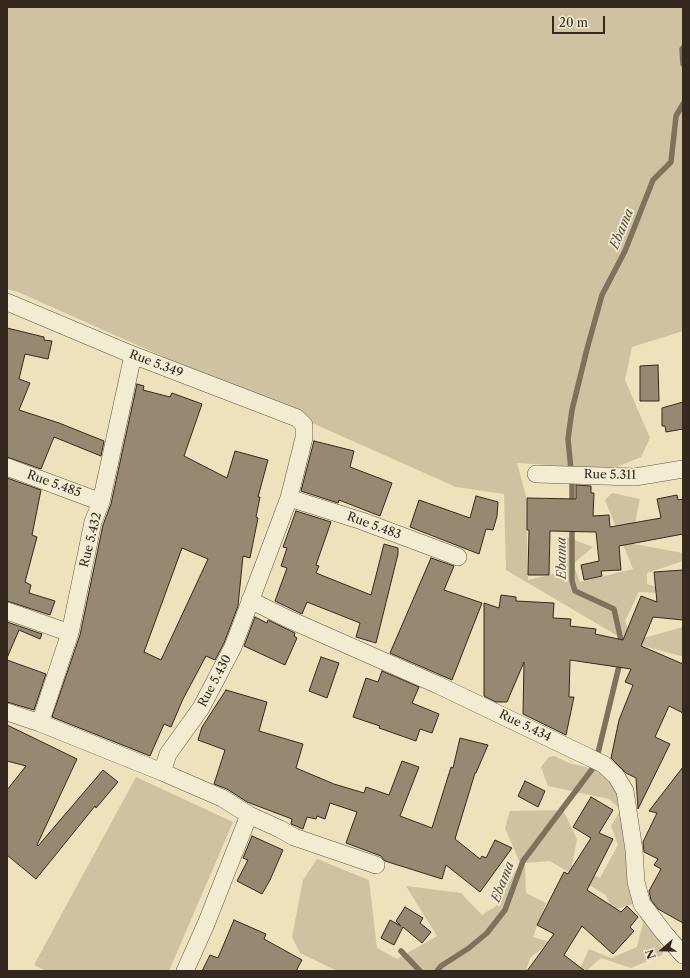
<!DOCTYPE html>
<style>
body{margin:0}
#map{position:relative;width:690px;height:978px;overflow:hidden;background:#ede2bc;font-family:"Libre Caslon Text",serif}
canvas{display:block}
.frame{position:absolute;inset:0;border:8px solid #35281f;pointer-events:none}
.north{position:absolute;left:642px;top:930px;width:40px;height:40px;-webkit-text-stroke:3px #f3ecd3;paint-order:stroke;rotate:250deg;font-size:11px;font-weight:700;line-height:16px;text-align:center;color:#35281f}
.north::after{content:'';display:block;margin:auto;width:14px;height:18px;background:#35281f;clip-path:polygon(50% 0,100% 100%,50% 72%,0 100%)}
.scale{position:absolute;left:552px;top:16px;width:53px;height:18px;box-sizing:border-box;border:2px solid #35281f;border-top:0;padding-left:5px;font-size:12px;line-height:14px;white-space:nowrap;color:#35281f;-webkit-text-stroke:3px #f3ecd3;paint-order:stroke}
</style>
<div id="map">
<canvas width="690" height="978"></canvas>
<div class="frame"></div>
<div class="north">N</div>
<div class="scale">20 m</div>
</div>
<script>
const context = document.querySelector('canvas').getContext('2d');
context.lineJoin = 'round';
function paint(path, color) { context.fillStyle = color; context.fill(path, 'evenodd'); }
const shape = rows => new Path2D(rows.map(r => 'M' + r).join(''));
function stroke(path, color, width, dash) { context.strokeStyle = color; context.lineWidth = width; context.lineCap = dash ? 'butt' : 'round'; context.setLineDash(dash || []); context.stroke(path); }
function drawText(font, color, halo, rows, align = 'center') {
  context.font = font + ' "Libre Caslon Text",serif'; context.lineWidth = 3.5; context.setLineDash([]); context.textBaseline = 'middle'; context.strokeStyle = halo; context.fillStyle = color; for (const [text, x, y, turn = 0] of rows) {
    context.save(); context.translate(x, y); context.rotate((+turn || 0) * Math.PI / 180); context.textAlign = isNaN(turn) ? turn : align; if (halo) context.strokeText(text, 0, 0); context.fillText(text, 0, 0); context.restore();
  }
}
const green = shape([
 [7,7,683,7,683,331,632,347,625,380,650,438,641,457,612,469,517,463,526,496,528,580,558,573,564,536,593,547,573,564,580,582,633,569,605,500,612,493,640,499,635,523,634,544,683,553,683,561,647,573,647,584,680,594,639,592,625,621,629,632,644,638,683,627,683,656,681,656,628,642,506,570,504,494,456,487,18,292,7,289],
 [554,756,569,763,597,770,611,779,634,802,640,894,663,951,662,955,631,968,601,958,586,971,579,971,589,949,611,958,637,947,643,923,634,904,612,910,606,895,550,861,525,863,526,893,546,903,533,937,550,942,530,958,526,971,337,971,300,953,292,937,303,880,317,859,369,880,377,948,397,959,437,936,406,886,461,893,482,915,496,906,520,863,505,828,510,811,563,810,577,839,572,865,600,878,618,845,611,826,620,811,618,807,609,799,548,786,541,767,549,757],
 [136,777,233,822,169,971,46,971,34,965]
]);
const stream = shape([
 [683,48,682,49,683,64],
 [572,505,572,480,568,439,572,410,587,349,602,295,625,251,653,180,671,162,676,116,683,104],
 [572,524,572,581,575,591,614,609,622,645],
 [401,951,420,971],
 [437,971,441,966,469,948,487,933,505,910,523,861,596,764,598,753,620,662]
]);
const building = shape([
 [7,328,44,337,44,340,52,341,48,359,25,354,19,379,30,383,19,410,59,423,104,441,101,456,54,437,41,469,7,457,7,328],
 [658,365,659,401,640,401,640,366,658,365],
 [137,384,144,386,143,390,170,397,172,393,202,404,184,456,227,478,235,451,268,460,258,497,260,497,256,517,258,518,250,558,243,556,238,606,224,643,215,660,206,656,183,699,171,727,164,724,150,756,52,717,80,635,103,525,111,504,137,384],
 [182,548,208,559,161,660,144,652,182,548],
 [683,402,683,429,666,432,665,426,662,426,662,408,683,402],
 [314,441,354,451,350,467,392,483,380,516,339,500,338,503,301,491,314,441],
 [7,478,41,490,32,535,37,537,25,582,31,585,29,593,55,601,50,615,7,601,7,478],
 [576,485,591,486,591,493,594,493,593,516,609,515,610,527,661,518,657,499,677,495,678,500,683,499,683,534,619,546,621,570,601,571,602,576,584,580,581,565,599,561,596,532,550,531,549,575,528,575,529,530,527,530,527,498,576,499,576,485],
 [476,496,498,502,497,516,493,530,486,529,479,554,410,527,419,500,470,518,476,496],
 [296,511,331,522,316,565,319,566,316,573,371,595,384,544,398,548,398,554,376,643,356,637,360,623,307,602,302,614,275,601,287,568,281,566,287,548,283,547,296,511],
 [431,558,454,566,444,590,482,603,452,680,390,653,431,558],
 [683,570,683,620,653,617,641,646,683,664,683,713,669,706,655,737,670,744,638,809,636,778,626,773,611,758,619,720,633,685,625,682,631,669,570,660,569,697,574,697,566,735,523,714,524,662,507,702,496,702,484,696,484,603,499,608,501,595,516,597,516,601,554,603,553,618,571,619,570,626,596,629,595,634,623,640,641,596,657,602,654,572,683,570],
 [255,617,267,623,268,620,295,633,294,636,297,638,285,665,244,646,255,617],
 [7,622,42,634,40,639,19,630,7,658,7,622],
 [321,657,339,663,327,698,309,691,321,657],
 [7,660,46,674,34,710,7,702,7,660],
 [382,671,419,687,412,703,439,714,432,733,420,729,416,741,379,728,380,726,353,717,366,678,378,682,382,671],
 [226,690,267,702,259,731,303,744,296,768,334,784,364,793,366,787,389,795,402,761,419,767,400,816,432,828,451,767,453,768,460,738,488,745,476,773,475,773,455,839,480,859,482,856,486,858,495,840,512,848,480,892,446,865,442,879,385,861,381,856,346,843,357,812,330,803,325,819,317,816,316,819,307,817,303,829,291,824,292,819,247,802,227,789,214,784,225,750,198,740,202,727,226,690],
 [7,725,77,759,37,845,38,846,103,770,118,782,96,808,95,806,36,879,7,855,7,790,26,766,7,761,7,725],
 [683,767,683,923,658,909,651,900,649,891,661,869,654,865,658,859,644,852,643,842,657,813,649,811,683,767],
 [525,781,545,791,538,807,518,796,525,781],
 [591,797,613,810,599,833,613,839,587,890,621,912,627,906,638,917,630,927,634,931,613,954,582,926,564,955,585,971,527,971,554,934,537,925,564,872,568,874,591,838,573,827,591,797],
 [252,836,283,850,270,880,262,894,237,881,248,860,243,858,252,836],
 [405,907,423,918,420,923,431,932,422,943,403,927,394,945,381,938,390,920,401,926,396,921,405,907],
 [234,920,266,934,264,939,302,960,296,971,202,971,210,955,218,958,234,920]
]);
const minor = shape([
 [7,302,133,355,297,418,304,425,304,438,289,498,233,647,201,708,168,754,162,772,40,723,7,712],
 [7,467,101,502],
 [536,474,635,477,683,469],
 [289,498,362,521,458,557],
 [250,600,286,618,438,685,603,764,616,776,625,791,634,850,636,882,642,904,664,933,683,955],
 [7,611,70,633],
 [40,723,70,633,93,522,101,502,133,355],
 [162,772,222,798,249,815,280,829,294,837,376,865],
 [185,971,206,924,249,815]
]);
const streetNames = [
 ["Rue 5.349",156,364,21],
 ["Rue 5.311",610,475,1],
 ["Rue 5.485",54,484,20],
 ["Rue 5.483",374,526,20],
 ["Rue 5.432",91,540,-76],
 ["Rue 5.430",215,681,-62],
 ["Rue 5.434",525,726,26]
];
const waterNames = [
 ["Ebama",622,229,-68],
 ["Ebama",562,558,-91],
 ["Ebama",503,882,-69]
];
paint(green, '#cec2a1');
stroke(stream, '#7e725d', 5.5);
paint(building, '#958971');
stroke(building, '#35281f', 1);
stroke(minor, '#635646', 18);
stroke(minor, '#f3ecd3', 17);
drawText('12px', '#35281f', '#f3ecd3', streetNames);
drawText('italic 13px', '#594d3e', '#f3ecd3', waterNames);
</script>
